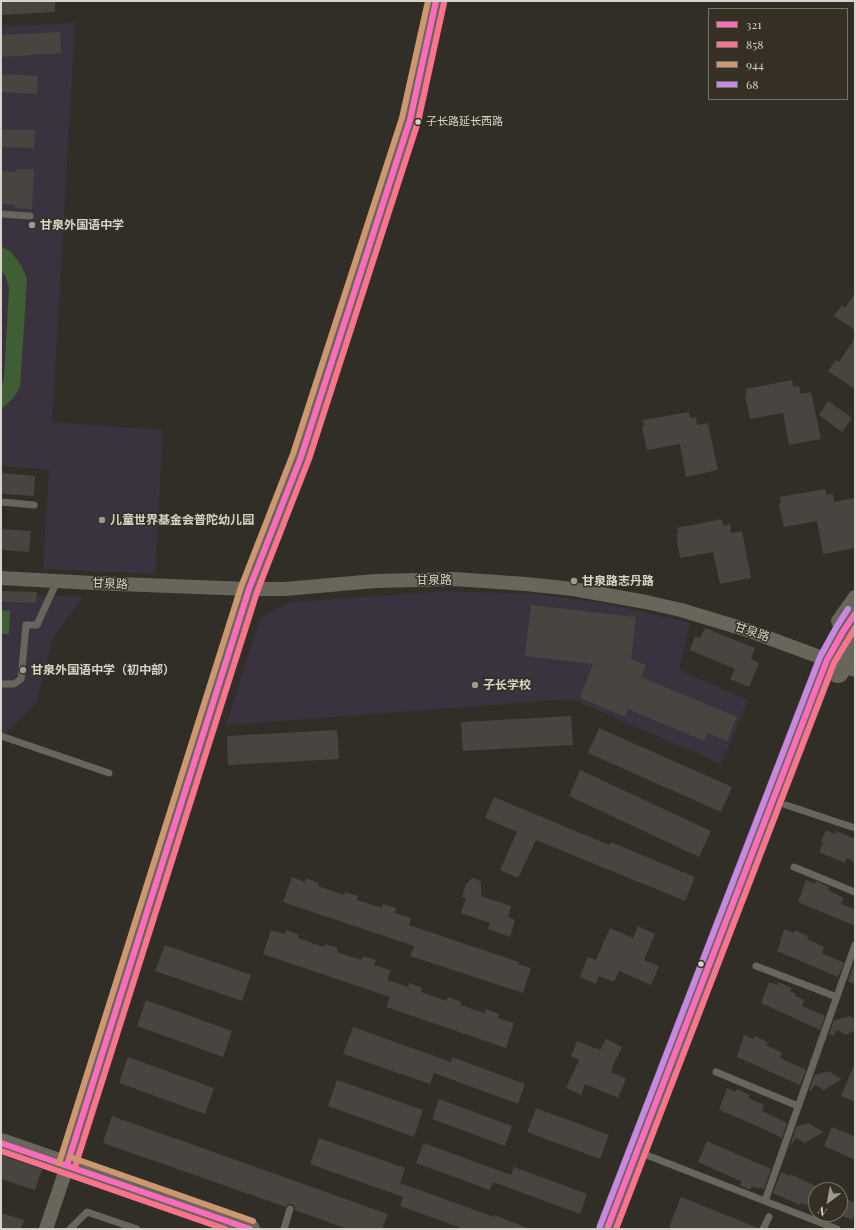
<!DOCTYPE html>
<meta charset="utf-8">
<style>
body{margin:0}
#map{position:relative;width:856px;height:1230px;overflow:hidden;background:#312e27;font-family:"Playfair Display",serif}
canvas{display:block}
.frame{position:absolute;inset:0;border:2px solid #d7d3cb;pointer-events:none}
.legend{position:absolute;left:708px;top:8px;width:140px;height:92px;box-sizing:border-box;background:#353023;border:1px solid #767166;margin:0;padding:5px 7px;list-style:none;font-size:12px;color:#d7d3cb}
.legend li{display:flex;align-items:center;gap:8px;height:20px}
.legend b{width:20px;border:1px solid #767166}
.north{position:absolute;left:808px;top:1182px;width:40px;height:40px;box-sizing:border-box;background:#353023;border:1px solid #767166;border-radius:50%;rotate:212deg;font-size:11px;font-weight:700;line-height:16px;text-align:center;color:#d7d3cb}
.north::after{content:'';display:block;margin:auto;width:14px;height:18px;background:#9d9992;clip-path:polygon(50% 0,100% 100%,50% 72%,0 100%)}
</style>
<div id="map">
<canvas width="856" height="1230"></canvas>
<div class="frame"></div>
<ul class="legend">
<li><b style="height:5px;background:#fb6dba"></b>321</li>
<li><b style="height:5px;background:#fc738d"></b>858</li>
<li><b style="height:5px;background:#cd976f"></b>944</li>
<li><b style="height:5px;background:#c787e3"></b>68</li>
</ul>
<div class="north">N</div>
</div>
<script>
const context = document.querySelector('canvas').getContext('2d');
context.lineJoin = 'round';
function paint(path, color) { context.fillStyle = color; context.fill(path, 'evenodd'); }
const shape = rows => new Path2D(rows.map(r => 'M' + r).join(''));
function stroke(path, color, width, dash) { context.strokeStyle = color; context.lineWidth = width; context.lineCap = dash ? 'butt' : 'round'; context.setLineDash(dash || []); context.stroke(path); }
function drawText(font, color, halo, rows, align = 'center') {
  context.font = font + ' "Playfair Display","Noto Sans SC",serif'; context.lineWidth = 3; context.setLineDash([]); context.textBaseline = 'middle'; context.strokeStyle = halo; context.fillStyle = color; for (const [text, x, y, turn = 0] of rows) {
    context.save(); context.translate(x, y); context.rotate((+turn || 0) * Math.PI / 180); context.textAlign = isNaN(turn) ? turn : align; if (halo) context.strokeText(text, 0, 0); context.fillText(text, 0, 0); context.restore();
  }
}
const education = shape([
 [75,23,52,422,163,430,155,574,43,569,49,470,1,466,1,27],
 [445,591,535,594,603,603,690,623,679,670,748,700,721,764,572,699,226,725,260,618,291,602],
 [37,595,83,597,53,638,36,703,6,733,1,733,1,602,36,603]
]);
const green = shape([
 [1,246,11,252,21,265,27,279,20,387,14,397,1,410,1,385,4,380,9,288,6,277,1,271],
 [1,610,10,611,9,634,1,634]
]);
const building = shape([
 [1,1,55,1,55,12,1,15],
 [60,32,61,53,1,57,1,35],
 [1,74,38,76,37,94,1,92],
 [1,129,35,130,34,148,1,147],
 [16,169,34,169,32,209,15,208,15,205,1,204,1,171,16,172],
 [855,293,855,330,834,316,842,305,845,308],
 [855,338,855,389,828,371,836,360,839,362],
 [792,380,793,387,799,386,801,394,811,392,821,439,789,445,783,413,750,419,745,395,747,395,746,389],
 [828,401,852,418,842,432,819,415],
 [689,412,690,418,696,417,697,425,708,423,718,470,686,477,680,444,647,450,642,427,644,426,643,420],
 [1,473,35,476,34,496,1,494],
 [825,489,827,495,833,494,834,502,855,498,855,548,823,554,817,521,784,527,779,504,781,503,780,497],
 [722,519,723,526,730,524,731,533,742,531,751,578,720,584,713,552,680,558,676,534,678,534,677,528],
 [1,529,31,531,29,552,1,550],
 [1,591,37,592,36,603,1,602],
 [531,605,636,617,631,659,646,665,641,677,737,717,727,741,708,733,704,741,628,709,625,717,580,698,593,664,525,656],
 [705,628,755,648,751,659,759,663,749,687,730,679,735,669,690,650,695,636,700,638],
 [571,716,573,745,463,751,461,722],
 [599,728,732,787,721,812,588,753],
 [337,730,339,759,228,765,227,736],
 [580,770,711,831,699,857,569,796],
 [494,797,609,845,611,842,695,877,685,901,536,840,518,878,500,870,517,832,485,818],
 [826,830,835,834,836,831,855,839,855,863,847,858,845,863,819,852,823,842,821,841],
 [292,877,305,882,306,878,319,883,318,886,344,895,345,892,358,896,357,900,382,908,383,904,396,908,395,913,411,918,409,925,519,962,518,964,531,968,523,993,410,956,414,946,283,902],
 [475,878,481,882,481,896,511,906,508,917,515,920,510,937,488,929,490,923,461,913,466,898,462,897,466,884,471,879],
 [806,880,815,884,816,881,829,887,828,890,844,898,841,904,855,909,855,926,798,902],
 [638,926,655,934,644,960,659,966,651,985,619,971,614,982,599,976,596,984,580,977,588,957,596,960,610,928,633,938],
 [785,929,794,933,795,930,808,936,807,939,824,947,822,953,844,963,838,977,777,951,781,941,780,940],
 [271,930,285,934,286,930,299,935,298,938,324,947,325,944,338,948,337,952,361,960,363,956,376,960,374,965,391,970,387,980,408,987,409,983,422,988,421,992,447,1001,448,997,461,1002,460,1005,484,1013,486,1009,499,1014,498,1018,514,1023,506,1048,386,1007,390,997,263,954],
 [165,945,251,975,242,1001,155,971],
 [853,966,855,967,855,985,848,981],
 [769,982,777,985,778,982,792,988,790,991,796,994,795,996,804,1000,802,1006,825,1016,820,1030,761,1003],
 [146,1000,232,1031,223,1057,137,1026],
 [850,1016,855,1019,855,1030,846,1035,837,1030,833,1036,829,1034,834,1020,836,1020],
 [353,1027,451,1062,452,1057,525,1084,518,1104,434,1073,430,1084,343,1054],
 [744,1035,753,1039,755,1036,768,1042,766,1045,782,1053,780,1058,806,1070,800,1085,737,1057],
 [606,1039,622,1047,612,1067,613,1068,611,1072,626,1079,618,1098,585,1084,581,1095,566,1088,579,1060,571,1056,577,1041,600,1050],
 [128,1057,214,1088,205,1114,119,1083],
 [855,1063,855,1102,841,1096],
 [828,1071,842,1079,824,1090,815,1085,811,1091,809,1090,815,1075],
 [337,1080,423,1110,414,1137,328,1106],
 [727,1088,735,1092,737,1089,750,1095,748,1098,764,1105,762,1111,787,1123,782,1138,746,1121,719,1110],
 [439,1099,512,1126,505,1146,432,1119],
 [536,1108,609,1135,600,1159,527,1132],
 [112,1116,388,1214,382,1229,347,1229,295,1210,295,1207,292,1204,288,1204,286,1207,103,1143],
 [809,1123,823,1132,805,1143,796,1138,792,1144,791,1143,796,1127],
 [832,1127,855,1137,855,1160,824,1146],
 [319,1138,405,1168,400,1183,494,1217,494,1215,528,1228,528,1229,464,1229,400,1206,403,1197,310,1164],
 [707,1141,771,1169,764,1189,760,1187,759,1189,752,1186,750,1190,740,1185,741,1181,698,1162],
 [424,1143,511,1175,514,1167,587,1194,580,1214,493,1182,490,1190,416,1163],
 [1,1155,42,1169,35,1190,1,1179],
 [781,1172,790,1176,790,1174,816,1186,816,1209,801,1203,800,1205,773,1193],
 [840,1196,855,1203,855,1214,852,1220,840,1215],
 [681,1197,758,1228,758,1229,675,1229,669,1227],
 [1,1213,24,1220,21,1229,1,1229]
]);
const lane = shape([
 [1,214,30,216],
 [1,502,34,505],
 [1,684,14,684,21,679,26,625,37,625,57,581],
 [1,736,109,773],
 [786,805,855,828],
 [794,867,855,892],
 [756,966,837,997],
 [716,1072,798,1106],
 [649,1156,837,1229],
 [765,1201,855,945],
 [70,1229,87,1212,137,1229],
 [284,1229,290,1209],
 [763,1229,769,1217]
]);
const street = shape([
 [1,578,93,583,249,589,285,589,375,581,418,580,454,579,526,584,573,589,646,602,681,610,747,630,855,670],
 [838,621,855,597],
 [46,1229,78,1134,249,589,301,457,410,120,436,1]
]);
const secondary = shape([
 [1,1143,250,1229]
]);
const primary = shape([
 [838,672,855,641],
 [607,1229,827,660,844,630,855,614]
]);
const bus1 = shape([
 [1,1143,250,1229],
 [67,1165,249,589,301,457,410,120,436,1],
 [607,1229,827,660,844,630,855,614]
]);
const bus2 = shape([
 [1,1151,225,1229],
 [75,1167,257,592,309,459,418,122,444,3],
 [616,1229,834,663,855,628]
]);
const bus3 = shape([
 [70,1157,253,1221],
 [59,1163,241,587,293,454,402,118,428,1]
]);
const bus4 = shape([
 [600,1226,820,657,837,626,848,609]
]);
const markers = [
 [418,122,3.5,"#d7d3cb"],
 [32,225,4,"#9d9992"],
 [102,520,4,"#9d9992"],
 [574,581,4,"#9d9992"],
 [23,670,4,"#9d9992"],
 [475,685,4,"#9d9992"],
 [701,964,3.5,"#d7d3cb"]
];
const busNames = [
 ["子长路延长西路",426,122]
];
const poiNames = [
 ["甘泉外国语中学",40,225],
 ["儿童世界基金会普陀幼儿园",110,520],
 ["甘泉路志丹路",582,581],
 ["甘泉外国语中学（初中部）",31,670],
 ["子长学校",483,685]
];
const streetNames = [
 ["甘泉路",434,580],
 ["甘泉路",110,584,2],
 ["甘泉路",752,632,19]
];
paint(education, '#3b323f');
paint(green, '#405e33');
paint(building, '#48443f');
stroke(lane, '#68655b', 7);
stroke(street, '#68655b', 14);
stroke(secondary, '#69665c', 20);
stroke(primary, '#686559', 22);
stroke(bus1, '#fb6dba', 6);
stroke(bus2, '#fc738d', 6);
stroke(bus3, '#cd976f', 6);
stroke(bus4, '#c787e3', 6);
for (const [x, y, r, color] of markers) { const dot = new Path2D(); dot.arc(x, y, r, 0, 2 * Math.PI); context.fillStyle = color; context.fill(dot); stroke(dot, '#353023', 1.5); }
drawText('11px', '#d7d3cb', '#353023', busNames, 'left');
drawText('bold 12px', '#d7d3cb', '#353023', poiNames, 'left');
drawText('12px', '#d7d3cb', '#353023', streetNames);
</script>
